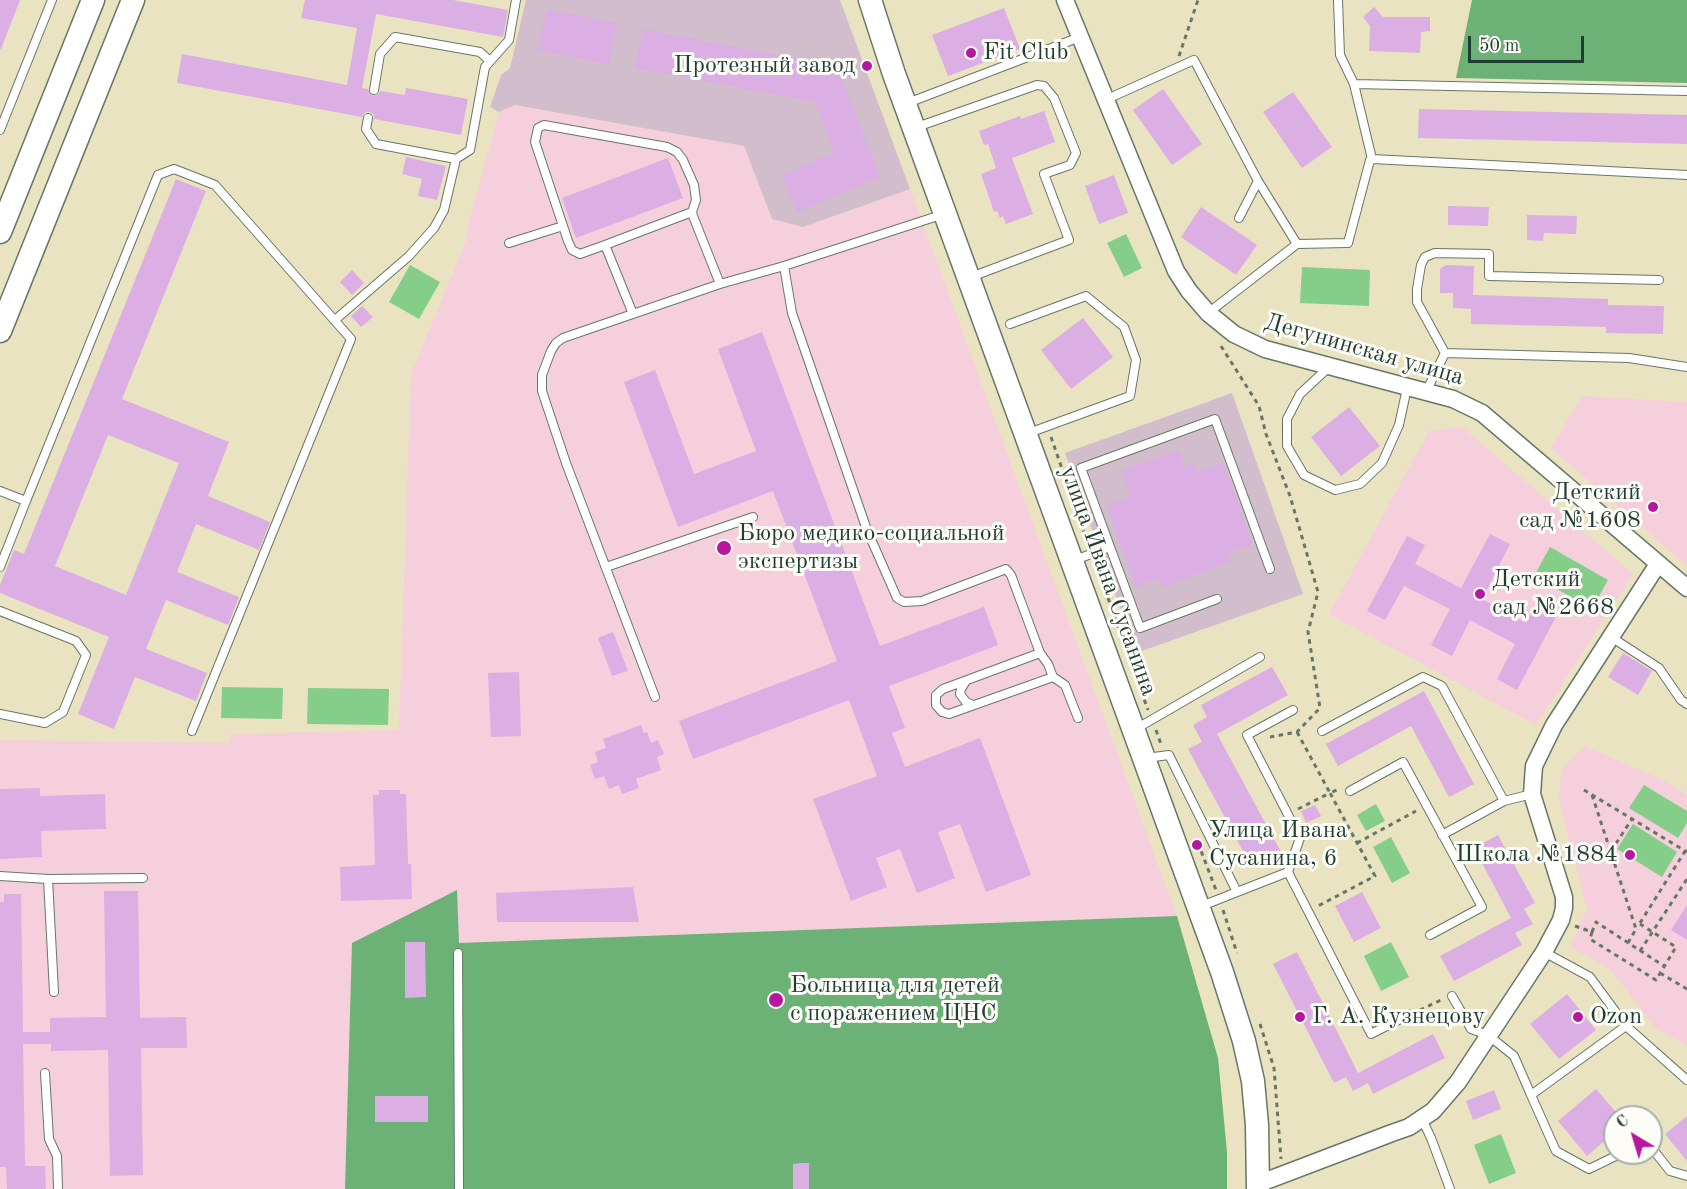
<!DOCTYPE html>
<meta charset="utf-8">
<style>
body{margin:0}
#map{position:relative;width:1687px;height:1189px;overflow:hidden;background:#e9e3c2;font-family:"Old Standard TT",serif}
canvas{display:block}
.north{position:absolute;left:1603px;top:1105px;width:60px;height:60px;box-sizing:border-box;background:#fdfcf7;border:2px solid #a4b0a9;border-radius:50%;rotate:322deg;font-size:16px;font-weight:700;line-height:24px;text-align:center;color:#1f3d34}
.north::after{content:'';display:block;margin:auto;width:21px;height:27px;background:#b5179e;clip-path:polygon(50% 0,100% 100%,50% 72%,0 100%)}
.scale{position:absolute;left:1468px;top:36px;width:116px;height:27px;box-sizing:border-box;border:3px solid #1f3d34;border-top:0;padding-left:8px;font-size:18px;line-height:21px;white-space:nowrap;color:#1f3d34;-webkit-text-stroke:4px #fdfcf7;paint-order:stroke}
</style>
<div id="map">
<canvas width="1687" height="1189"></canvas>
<div class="north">С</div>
<div class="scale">50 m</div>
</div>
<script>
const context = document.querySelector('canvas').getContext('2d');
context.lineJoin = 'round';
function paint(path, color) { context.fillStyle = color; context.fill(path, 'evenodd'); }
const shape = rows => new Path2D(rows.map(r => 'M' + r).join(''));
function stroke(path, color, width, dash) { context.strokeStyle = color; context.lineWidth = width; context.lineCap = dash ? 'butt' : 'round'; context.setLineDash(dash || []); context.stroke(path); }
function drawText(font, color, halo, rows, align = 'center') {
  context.font = font + ' "Old Standard TT",serif'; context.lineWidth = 6; context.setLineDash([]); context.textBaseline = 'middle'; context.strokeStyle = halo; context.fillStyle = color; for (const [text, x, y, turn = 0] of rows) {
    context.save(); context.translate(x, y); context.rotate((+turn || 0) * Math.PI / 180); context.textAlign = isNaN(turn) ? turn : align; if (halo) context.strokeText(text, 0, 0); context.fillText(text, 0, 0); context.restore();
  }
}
const built = shape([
 [515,105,744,146,772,219,803,227,910,189,1177,916,1218,1058,1227,1152,1227,1189,0,1189,0,740,229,743,230,734,399,730,411,374,466,241,466,233,499,112],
 [1582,396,1687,402,1687,566,1551,448],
 [1462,427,1633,574,1536,725,1329,614,1429,431],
 [1584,746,1663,780,1687,795,1687,1045,1657,1030,1610,969,1570,947,1587,909,1559,801,1561,770]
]);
const industrial = shape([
 [526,0,840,0,910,189,803,227,772,219,744,146,515,105,499,112,490,107,501,75,510,68],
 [1232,393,1303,594,1136,653,1065,453]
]);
const green = shape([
 [1126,234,1142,268,1124,277,1107,243],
 [410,265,440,282,419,319,389,302],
 [1302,267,1370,270,1369,306,1300,303],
 [1550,547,1608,580,1592,609,1534,576],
 [222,687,283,688,282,719,221,718],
 [308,688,389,689,388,725,307,724],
 [1644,785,1687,811,1687,823,1678,838,1629,808],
 [1376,804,1385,821,1366,831,1357,815],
 [1633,824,1677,852,1662,877,1617,849],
 [1391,837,1410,873,1392,883,1373,847],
 [1391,942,1409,977,1381,991,1364,956],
 [1501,1134,1516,1173,1489,1184,1474,1145]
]);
const forest = shape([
 [1472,0,1687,0,1687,83,1456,78],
 [457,890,459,943,1177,916,1218,1058,1227,1152,1227,1189,809,1189,809,1163,793,1164,793,1189,345,1189,352,943],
 [405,943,425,943,425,997,405,997],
 [428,1096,428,1122,376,1122,375,1097]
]);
const building = shape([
 [0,0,20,0,1,49,0,49],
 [305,0,453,0,508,10,503,37,376,14,362,88,368,89,370,94,374,96,378,94,380,91,405,95,406,88,468,99,461,135,374,119,374,115,370,112,365,112,362,117,177,83,182,54,347,85,357,28,301,18],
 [1374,7,1383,17,1430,17,1430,31,1421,32,1420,53,1369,51,1370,26,1363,17],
 [1004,8,1020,49,948,76,932,35],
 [547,9,617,23,609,64,538,50],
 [643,29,827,65,836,70,844,84,880,177,797,212,782,175,834,153,815,102,635,68],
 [1163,89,1202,144,1172,165,1133,110],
 [1293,92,1332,147,1302,168,1263,112],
 [1419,109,1687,115,1687,144,1418,138],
 [1044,111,1055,142,1012,158,1033,214,1006,224,1003,216,1000,218,997,211,994,212,981,174,996,168,988,144,984,145,979,131,1020,116,1021,119],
 [406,157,446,166,437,200,418,196,422,179,402,174],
 [668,158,683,198,576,238,562,198],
 [1114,175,1128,213,1099,224,1085,186],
 [176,179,206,191,122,399,229,442,208,496,270,522,259,550,196,524,177,572,239,597,228,625,166,600,146,649,207,673,196,701,135,677,114,729,78,714,109,637,0,593,0,585,14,550,24,554],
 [108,435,179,463,126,595,55,566],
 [1448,206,1489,207,1488,226,1448,225],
 [1201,207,1257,245,1236,275,1181,237],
 [1527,215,1577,216,1576,234,1544,233,1543,241,1527,240],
 [1446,265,1474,266,1473,295,1608,299,1608,305,1664,306,1663,334,1606,333,1606,327,1471,324,1471,309,1453,308,1453,293,1440,293,1440,269],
 [352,270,364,283,352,295,340,282],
 [362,306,373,317,361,327,351,316],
 [1083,318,1113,357,1071,389,1041,350],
 [762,332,880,646,984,607,998,645,889,686,905,728,892,733,905,767,980,738,1031,875,986,892,960,824,938,832,955,878,917,893,900,849,876,858,887,887,851,901,813,799,877,776,849,700,693,759,679,721,837,661,773,491,678,527,624,382,655,370,694,474,756,451,718,349],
 [1349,407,1380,446,1341,476,1311,437],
 [1179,450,1184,466,1194,463,1197,472,1223,462,1253,544,1227,554,1230,562,1163,587,1160,578,1136,587,1106,505,1130,496,1121,471],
 [1490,534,1510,544,1482,599,1526,623,1536,604,1557,615,1517,690,1497,679,1515,644,1470,620,1452,656,1431,645,1450,609,1404,586,1385,620,1367,611,1407,536,1425,545,1415,564,1461,588],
 [613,632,628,671,612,676,598,638],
 [1623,653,1652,671,1638,695,1608,677],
 [1272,667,1288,695,1217,734,1281,852,1252,868,1188,749,1202,742,1193,725,1207,717,1201,705],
 [519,672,521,736,491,737,488,673],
 [1424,691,1474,784,1449,797,1411,726,1338,766,1326,744],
 [641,725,644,733,647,732,651,743,658,740,664,754,657,757,661,770,636,779,639,788,622,794,619,785,609,789,604,776,595,779,590,765,598,762,595,752,606,748,603,739],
 [40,788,40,796,105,794,106,829,41,831,42,857,0,859,0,789],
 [379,790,400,790,400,794,406,794,408,864,411,864,412,899,341,901,340,867,375,865,373,795,379,795],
 [1315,805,1321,816,1306,823,1301,811],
 [1498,835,1535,903,1524,909,1533,924,1515,933,1522,945,1454,981,1440,956,1511,918,1474,848],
 [633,887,639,922,497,922,496,893],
 [104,891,138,891,140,1018,186,1017,187,1048,141,1048,143,1175,110,1176,108,1050,51,1051,51,1044,23,1044,25,1166,45,1166,46,1189,7,1189,6,1167,0,1167,0,902,4,902,4,894,21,894,23,1032,50,1032,50,1018,106,1017],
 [1362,892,1381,928,1354,942,1335,906],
 [1687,905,1687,940,1671,930],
 [405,942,425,942,426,997,405,998],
 [1297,952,1358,1073,1433,1034,1445,1058,1373,1094,1368,1083,1353,1091,1346,1077,1334,1083,1273,964],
 [1567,994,1596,1030,1559,1059,1530,1024],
 [1596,1089,1615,1111,1615,1132,1587,1156,1558,1121],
 [1494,1090,1501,1109,1473,1120,1466,1101],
 [375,1096,428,1096,428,1122,375,1122],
 [1687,1116,1687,1161,1665,1134],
 [809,1163,809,1189,793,1189,793,1164]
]);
const path = shape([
 [1179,56,1198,0],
 [1221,346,1259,406,1266,434,1290,496,1318,592,1308,632,1320,708,1297,732,1270,737],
 [1051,437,1088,544],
 [1096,564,1148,710],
 [1156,730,1161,744],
 [1297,732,1330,793,1339,789],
 [1584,790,1687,852],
 [1592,795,1636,929],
 [1298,809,1330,793,1375,876,1318,906],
 [1198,843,1216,890],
 [1357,843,1416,811],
 [1611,851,1632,819],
 [1223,910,1237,953],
 [1640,923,1687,848],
 [1575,926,1592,932,1596,922,1664,966],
 [1592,932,1590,939,1656,980,1676,947,1640,924],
 [1628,943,1636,929],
 [1640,951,1687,879],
 [1660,973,1687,989],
 [1420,1010,1441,1000],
 [1260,1024,1274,1068,1281,1159]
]);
const lane = shape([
 [1354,84,1687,91],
 [374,90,380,54,395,37,480,52,490,61],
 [1105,100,1194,60,1258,181,1297,244],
 [905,104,1080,37],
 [368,118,366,129,376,144,456,159,470,150,485,67,509,40,516,0],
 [914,128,1037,85,1044,86,1054,98,1076,153,1070,165,1044,174,1069,240,971,277],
 [0,130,52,0],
 [1372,159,1687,175],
 [1239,218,1258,181],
 [509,243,563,226],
 [605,245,692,212],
 [784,266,792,313,867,530,897,598,904,602,922,601,1006,569,1011,575,1040,653,1048,664,1053,677,1065,685,1078,718],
 [1208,313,1297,244,1348,243,1370,160,1372,159,1354,84,1340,55,1338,0],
 [633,314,605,245,580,254,572,250,568,241,535,142,538,128,544,125,667,147,677,152,683,160,694,185,696,200,692,212,693,216,720,284],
 [335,320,409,256,434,228,444,210,456,159],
 [1010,324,1086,296,1124,327,1136,360,1130,396,1026,434],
 [1445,353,1629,358,1687,367],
 [1329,367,1300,394,1287,419,1287,446,1304,475,1335,490,1360,484,1382,463,1399,425,1407,388],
 [1426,392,1445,353,1417,302,1417,289,1421,265,1425,257,1435,253,1489,254,1489,276,1659,280],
 [0,491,26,501,0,567],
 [26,501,158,175,174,169,215,185,351,339,192,731],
 [1110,547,1081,468,1215,419,1270,569],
 [1072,561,1110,547,1140,628,1217,599],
 [606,567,753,517],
 [0,611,76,641,86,655,63,712,45,723,0,714],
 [1611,637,1659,668,1681,700,1687,704],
 [1040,653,943,689,936,695,936,705,942,712,949,714,1053,677],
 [966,681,961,689,960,694,966,702,973,705],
 [655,697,566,463,542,391,542,375,551,351,556,343,563,338,720,284,784,266,944,214],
 [1293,710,1247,735,1300,838,1288,872,1371,1034,1410,1014],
 [1134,730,1260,657],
 [1322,731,1423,677,1442,686,1504,801],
 [1146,758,1169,755,1237,892],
 [1350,791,1403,762,1482,907,1430,935],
 [1442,835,1504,801,1532,794],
 [0,876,48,879,143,878],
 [48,879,54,992],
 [1199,907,1288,872],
 [1544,952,1590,977,1626,1026,1687,1080],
 [458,953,459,1189],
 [1452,996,1471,1029,1488,1035,1514,1056,1531,1095],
 [45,1073,49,1139,57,1156,58,1189],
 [1422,1119,1431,1138,1450,1189],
 [1651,1147,1670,1171,1687,1176],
 [1622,1153,1589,1169,1556,1151,1531,1095,1626,1026]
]);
const street = shape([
 [1065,0,1176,271,1189,291,1208,313,1234,334,1265,349,1453,399,1482,413,1687,588],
 [1258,1184,1392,1133,1409,1127,1433,1111,1458,1082,1544,952,1561,920,1564,908,1564,897,1532,794,1534,766,1554,725,1658,564]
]);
const secondary = shape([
 [870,0,894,74,1222,972,1244,1041,1253,1081,1257,1125,1258,1189],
 [0,232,93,0],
 [0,331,133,0]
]);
const markers = [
 [971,53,6,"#b5179e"],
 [867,66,6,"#b5179e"],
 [1653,507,6,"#b5179e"],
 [724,548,8,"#b5179e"],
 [1480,594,6,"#b5179e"],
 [1197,845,6,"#b5179e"],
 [1630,855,6,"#b5179e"],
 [776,1000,8,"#b5179e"],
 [1300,1017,6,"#b5179e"],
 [1578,1017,6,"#b5179e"]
];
const poiNames = [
 ["Fit Club",983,53],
 ["Протезный завод",855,66,"right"],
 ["Детский",1641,493,"right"],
 ["сад №1608",1641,521,"right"],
 ["Бюро медико-социальной",738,534],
 ["экспертизы",738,562],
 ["Детский",1492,580],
 ["сад №2668",1492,608],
 ["Улица Ивана",1209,831],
 ["Сусанина, 6",1209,859],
 ["Школа №1884",1618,855,"right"],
 ["Больница для детей",790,986],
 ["с поражением ЦНС",790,1014],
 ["Г. А. Кузнецову",1312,1017],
 ["Ozon",1590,1017]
];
const streetNames = [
 ["Дегунинская улица",1364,350,16],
 ["улица Ивана Сусанина",1108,581,70]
];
paint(built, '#f5cfdb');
paint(industrial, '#d1bdcc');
paint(green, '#85ce8a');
paint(forest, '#6cb176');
paint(building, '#dbafe3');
stroke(lane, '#676', 10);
stroke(street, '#676', 19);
stroke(secondary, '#676', 25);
stroke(path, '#676', 3, [4.5, 4.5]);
stroke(lane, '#fff', 8);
stroke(street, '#fff', 16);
stroke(secondary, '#fff', 22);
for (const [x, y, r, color] of markers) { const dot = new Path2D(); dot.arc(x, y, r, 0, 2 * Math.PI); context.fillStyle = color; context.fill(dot); stroke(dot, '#fdfcf7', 2); }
drawText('24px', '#1f3d34', '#fdfcf7', poiNames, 'left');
drawText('24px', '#1f3d34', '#fdfcf7', streetNames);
</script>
